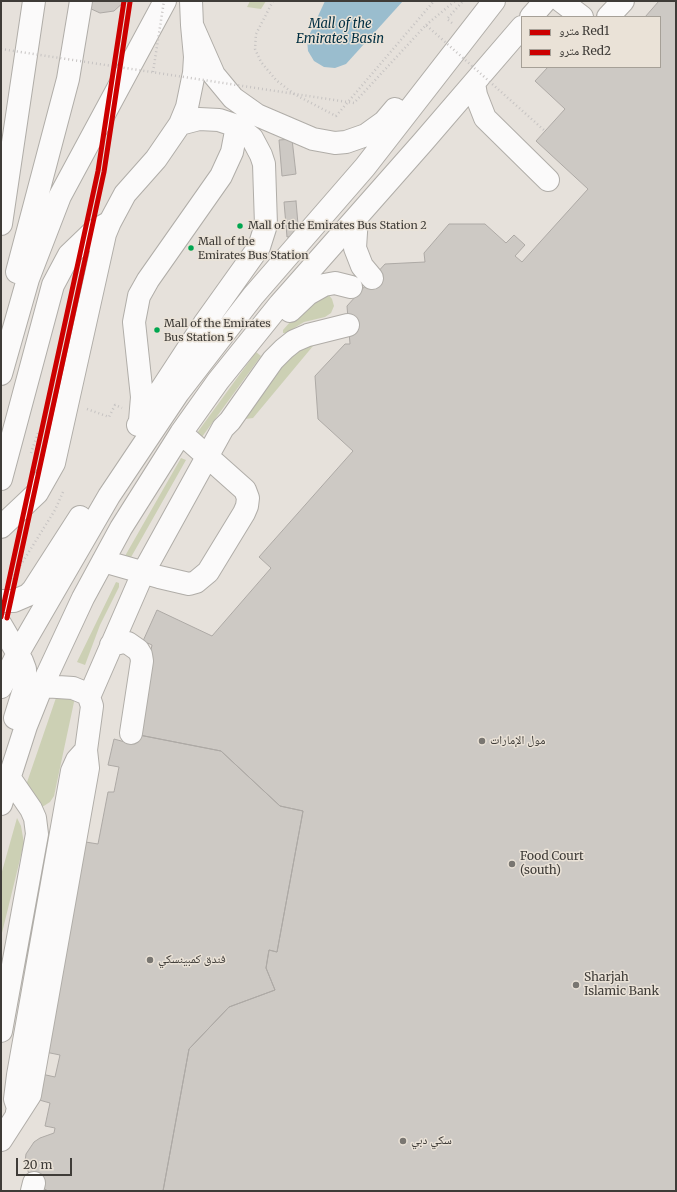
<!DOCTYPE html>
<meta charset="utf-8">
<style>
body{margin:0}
#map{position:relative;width:677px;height:1192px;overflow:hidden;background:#e6e1db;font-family:Merriweather,"Noto Naskh Arabic",serif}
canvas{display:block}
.frame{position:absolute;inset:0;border:2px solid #3f3c38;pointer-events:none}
.legend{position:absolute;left:521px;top:16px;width:140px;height:52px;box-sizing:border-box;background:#eae2d7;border:1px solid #a6a097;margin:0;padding:5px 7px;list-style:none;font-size:12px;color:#3f3c38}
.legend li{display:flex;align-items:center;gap:8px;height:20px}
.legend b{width:20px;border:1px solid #a6a097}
.scale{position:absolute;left:16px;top:1158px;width:56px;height:18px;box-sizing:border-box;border:2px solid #3f3c38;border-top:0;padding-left:5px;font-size:12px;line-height:14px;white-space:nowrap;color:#3f3c38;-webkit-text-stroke:3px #eae2d7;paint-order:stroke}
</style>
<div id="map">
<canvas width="677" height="1192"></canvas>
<div class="frame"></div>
<ul class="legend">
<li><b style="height:5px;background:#c00"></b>مترو Red1</li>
<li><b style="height:5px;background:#c00"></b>مترو Red2</li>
</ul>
<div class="scale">20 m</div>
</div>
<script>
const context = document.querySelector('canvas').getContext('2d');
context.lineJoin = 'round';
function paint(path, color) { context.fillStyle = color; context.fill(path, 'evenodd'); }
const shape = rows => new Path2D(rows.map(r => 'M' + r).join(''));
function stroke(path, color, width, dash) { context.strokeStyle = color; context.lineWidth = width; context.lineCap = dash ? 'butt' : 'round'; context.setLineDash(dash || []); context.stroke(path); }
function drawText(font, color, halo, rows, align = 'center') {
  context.font = font + ' Merriweather,"Noto Naskh Arabic",serif'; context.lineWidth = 3; context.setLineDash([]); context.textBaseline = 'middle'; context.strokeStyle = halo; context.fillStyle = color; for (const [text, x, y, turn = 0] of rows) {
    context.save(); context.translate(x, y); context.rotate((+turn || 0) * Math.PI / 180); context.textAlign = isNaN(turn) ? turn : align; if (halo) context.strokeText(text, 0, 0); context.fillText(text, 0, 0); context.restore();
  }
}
const green = shape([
 [250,1,266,1,261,9,247,7],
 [328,294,332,299,334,306,331,313,325,317,304,322,286,333,283,333,283,330,314,295],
 [306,344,313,346,253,418,245,419,288,352],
 [256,352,261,356,199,441,194,437],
 [181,458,186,460,130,559,125,556],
 [116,582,119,583,119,587,100,625,85,665,77,662],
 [58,692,74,698,74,702,54,796,50,802,39,809,24,791],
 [17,818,21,826,24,843,1,937,1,875]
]);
const water = shape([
 [325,1,403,1,346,64,335,68,324,67,314,61,308,51,307,40]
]);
const building = shape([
 [83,1,125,1,114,11,100,13,87,7,83,1],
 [659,1,676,1,676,1191,163,1191,189,1049,229,1007,275,990,266,968,269,950,277,952,303,811,280,806,221,751,134,734,152,645,143,641,157,610,212,636,271,568,259,557,353,451,318,419,315,376,345,344,350,344,347,306,385,264,425,262,424,253,449,224,485,224,506,243,514,235,525,245,515,256,522,262,588,189,536,141,565,109,535,81,548,67,660,67,660,17,645,17,659,1],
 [292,139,296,174,282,176,279,140,292,139],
 [296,201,299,236,287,237,284,202,296,201],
 [134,734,221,751,280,806,303,811,277,952,269,950,266,968,275,990,229,1007,189,1049,163,1191,48,1191,41,1187,30,1177,25,1162,26,1154,34,1142,40,1138,54,1133,55,1128,45,1126,50,1103,32,1098,37,1073,55,1077,60,1055,16,1046,55,837,98,844,108,792,114,792,119,767,108,765,114,739,125,742,134,734]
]);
const path = shape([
 [273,1,256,34,255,49,261,62,276,80,294,94,336,116,434,1],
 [452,23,447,19,463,1],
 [426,25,455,1],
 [87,409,109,417,115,405,122,408],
 [31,453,38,433],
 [12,579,55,510,63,492]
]);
const minor = shape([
 [191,1,192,25,214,75,233,98,257,115,313,139,335,143,346,142,366,135,384,122,395,109],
 [561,1,582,17],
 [531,17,545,1],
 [608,17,623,1],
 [474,83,476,95,485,118,548,180],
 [357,217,355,248,362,266,372,278],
 [290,311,308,294,324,285,335,283,351,287],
 [140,421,142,397,134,322,139,296,148,280,221,176,232,152,237,126],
 [138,425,204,324,259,247,266,225,264,164,261,155,252,138,237,126,219,120,199,119,180,124],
 [1,479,53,285,69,255,94,231,110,222],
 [1,527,37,493,54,463,105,234,110,222,125,194,156,159,180,124,187,107,194,73,195,57,192,25],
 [103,561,159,577,189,584,196,582,208,572,244,513,247,506,248,498,245,490,181,433],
 [1,601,14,601,28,595,33,590,80,517],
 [1,625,22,661,25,669,25,686,15,718],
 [111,645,123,642,128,643,138,650,141,655,142,661,131,733],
 [1,687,18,653,109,496,178,393,253,296,365,167,494,1],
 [89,697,143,573,223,428,230,421,273,360,284,349,294,341,308,335,348,325],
 [1,804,26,726,42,686,83,598,121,528,181,433,218,381,280,304,423,142,522,27],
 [1,1031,37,834,35,818,31,809,9,777],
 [17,1112,19,1111,15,1099,18,1075,72,771,77,760,86,750],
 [1,1140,30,1095,88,768,86,750,92,706,89,697,85,693,73,688,42,686],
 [32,1191,34,1183]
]);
const highway = shape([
 [1,224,34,1],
 [17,272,68,79,81,1],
 [1,374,28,279,60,196,165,1]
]);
const pathBridge = shape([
 [1,49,354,103,426,25,545,131],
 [153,72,164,1]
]);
const metro1 = shape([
 [1,617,98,171,124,1]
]);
const metro2 = shape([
 [7,618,104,172,130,2]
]);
const markers = [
 [240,226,3.5,"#00a651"],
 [191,248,3.5,"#00a651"],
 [157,330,3.5,"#00a651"],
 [482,741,4,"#797671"],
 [512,864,4,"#797671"],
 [150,960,4,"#797671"],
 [576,985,4,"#797671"],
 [403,1141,4,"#797671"]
];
const busNames = [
 ["Mall of the Emirates Bus Station 2",248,226],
 ["Mall of the",198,242],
 ["Emirates Bus Station",198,256],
 ["Mall of the Emirates",164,324],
 ["Bus Station 5",164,338]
];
const poiNames = [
 ["مول الإمارات",490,741],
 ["Food Court",520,857],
 ["(south)",520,871],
 ["فندق كمبينسكي",158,960],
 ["Sharjah",584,978],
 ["Islamic Bank",584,992],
 ["سكي دبي",411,1141]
];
const waterNames = [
 ["Mall of the",340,24],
 ["Emirates Basin",340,39]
];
paint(green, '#ccd0b4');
paint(water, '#9abdce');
paint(building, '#cdc9c4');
stroke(building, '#ada9a5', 1);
stroke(minor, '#b0ada8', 24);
stroke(highway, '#b0ada8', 24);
stroke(path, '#c6c3c2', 2.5, [1, 3]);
stroke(minor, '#fbfafa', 22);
stroke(highway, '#fbfafa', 22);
stroke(pathBridge, '#c6c3c2', 2.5, [1, 3]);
stroke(metro1, '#c00', 5);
stroke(metro2, '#c00', 5);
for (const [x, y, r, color] of markers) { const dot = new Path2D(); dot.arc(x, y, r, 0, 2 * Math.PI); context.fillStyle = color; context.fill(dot); stroke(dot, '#eae2d7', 1.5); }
drawText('11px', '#3f3c38', '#eae2d7', busNames, 'left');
drawText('12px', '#3f3c38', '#eae2d7', poiNames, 'left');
drawText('italic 13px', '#002f43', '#eae2d7', waterNames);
</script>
